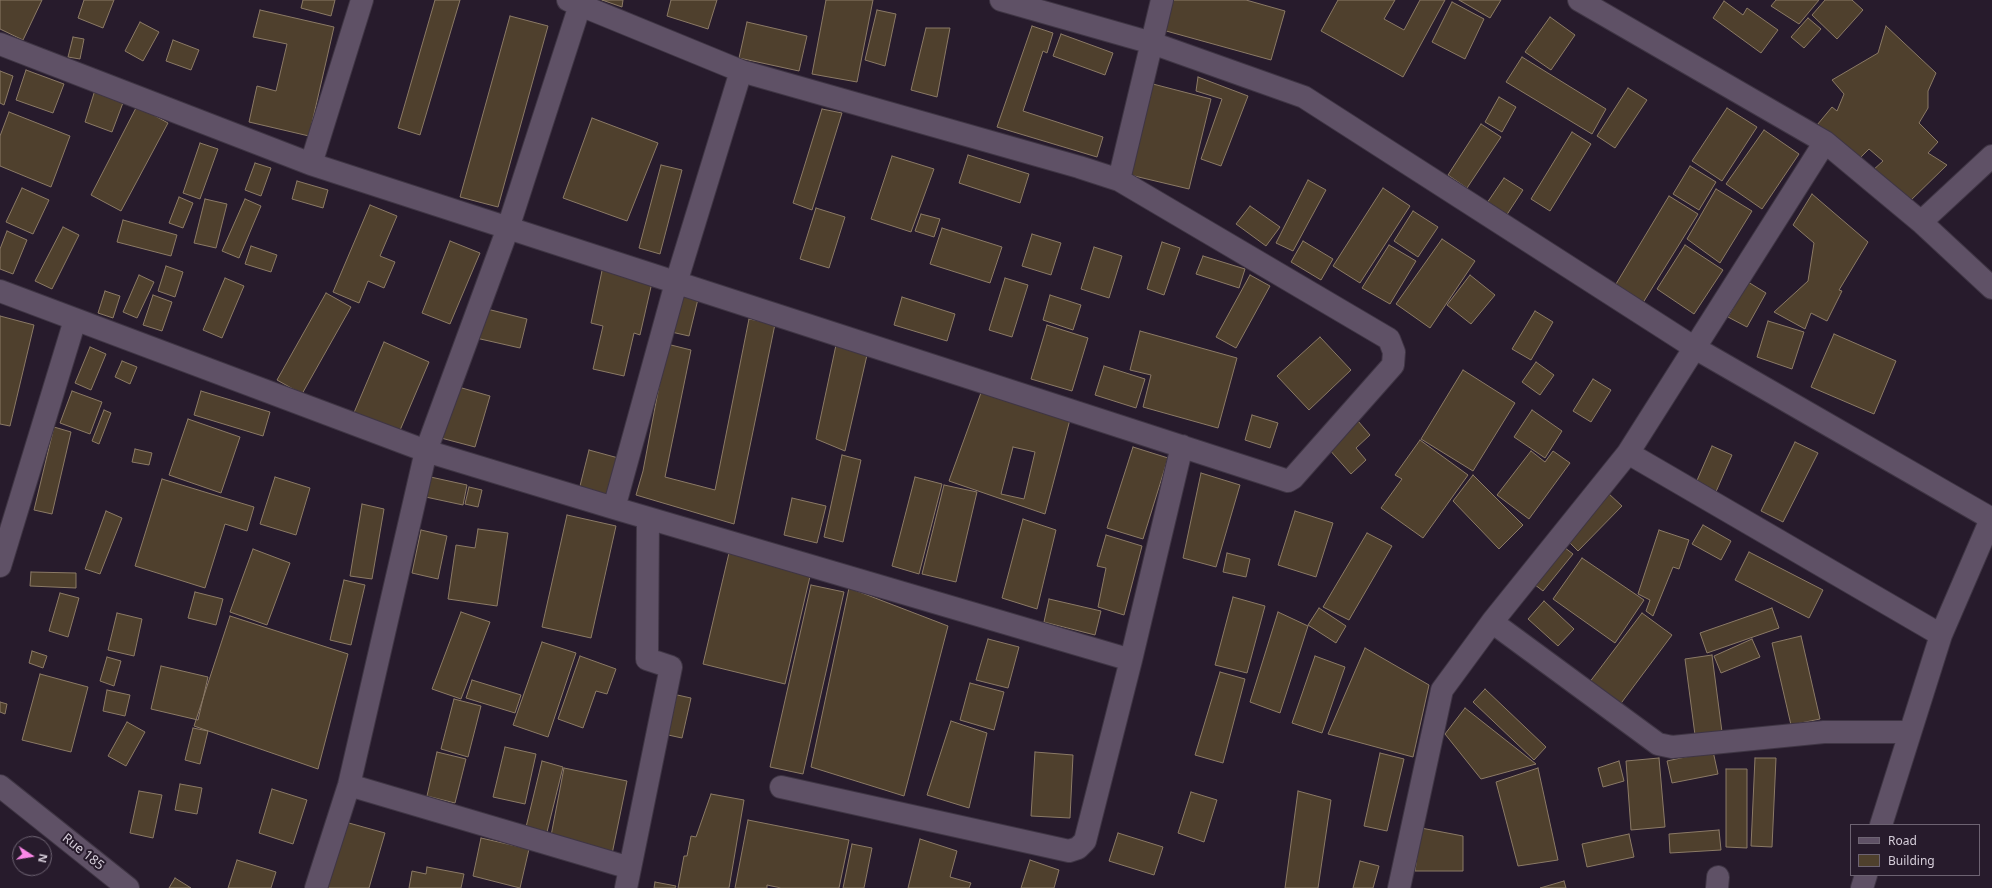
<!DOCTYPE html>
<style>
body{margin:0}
#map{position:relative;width:1992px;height:888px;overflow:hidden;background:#271b2c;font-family:"Noto Sans",sans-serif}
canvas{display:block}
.legend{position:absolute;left:1850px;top:824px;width:130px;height:52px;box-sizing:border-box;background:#271b2c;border:1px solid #6d6372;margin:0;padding:5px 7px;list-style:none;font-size:12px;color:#d6ceda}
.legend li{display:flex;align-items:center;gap:8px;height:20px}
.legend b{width:20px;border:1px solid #6d6372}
.north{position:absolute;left:12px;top:836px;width:40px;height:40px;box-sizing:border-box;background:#271b2c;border:1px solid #6d6372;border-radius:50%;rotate:102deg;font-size:11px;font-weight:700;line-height:16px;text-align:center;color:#d6ceda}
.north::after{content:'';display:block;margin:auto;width:14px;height:18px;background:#fa87e7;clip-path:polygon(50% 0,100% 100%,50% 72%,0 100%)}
</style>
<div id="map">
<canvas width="1992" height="888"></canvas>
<ul class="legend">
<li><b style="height:5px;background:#5f5166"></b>Road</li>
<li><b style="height:11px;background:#4f402d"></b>Building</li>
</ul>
<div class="north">N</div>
</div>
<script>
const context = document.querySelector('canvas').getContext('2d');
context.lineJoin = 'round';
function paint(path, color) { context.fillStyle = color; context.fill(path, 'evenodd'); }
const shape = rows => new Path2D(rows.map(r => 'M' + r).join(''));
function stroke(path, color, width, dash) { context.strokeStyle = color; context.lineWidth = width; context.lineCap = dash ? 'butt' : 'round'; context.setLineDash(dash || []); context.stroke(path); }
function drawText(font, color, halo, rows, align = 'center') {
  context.font = font + ' "Noto Sans",sans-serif'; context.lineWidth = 4; context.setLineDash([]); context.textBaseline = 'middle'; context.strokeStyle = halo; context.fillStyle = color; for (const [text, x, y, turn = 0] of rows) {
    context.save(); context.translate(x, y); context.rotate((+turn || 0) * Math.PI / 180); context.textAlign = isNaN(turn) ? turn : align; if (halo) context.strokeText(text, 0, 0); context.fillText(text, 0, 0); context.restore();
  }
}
const building = shape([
 [0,0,42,0,23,40,0,29,0,0],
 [84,0,114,0,103,28,78,18,84,0],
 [303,0,335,0,331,16,301,8,303,0],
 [435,0,460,0,420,135,398,128,435,0],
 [602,0,623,0,622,7,602,0],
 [671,0,717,0,708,29,667,16,671,0],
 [826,0,873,0,857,82,812,74,826,0],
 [1168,0,1246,0,1285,11,1271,60,1159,29,1168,0],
 [1338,0,1395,0,1384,19,1404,30,1420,0,1445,0,1403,77,1321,31,1338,0],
 [1459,0,1501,0,1490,18,1459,0],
 [1776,0,1819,0,1799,24,1771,6,1776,0],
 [1825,0,1852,0,1863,10,1837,39,1812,15,1825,0],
 [1724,1,1743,15,1747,8,1778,30,1761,53,1713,18,1724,1],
 [1452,2,1484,19,1465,59,1432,42,1452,2],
 [260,10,334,27,309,136,249,122,257,86,276,91,287,44,253,37,260,10],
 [877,10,896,14,885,66,865,60,877,10],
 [510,16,548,26,498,207,460,197,510,16],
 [1550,17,1575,35,1551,70,1525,52,1550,17],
 [1808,18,1821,29,1804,48,1791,37,1808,18],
 [140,22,159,32,143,61,125,51,140,22],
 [747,22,807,36,799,71,739,58,747,22],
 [1032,26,1053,33,1047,53,1043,51,1023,111,1103,137,1097,157,997,127,1032,26],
 [1886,26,1936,73,1928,91,1928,108,1919,123,1938,142,1928,153,1947,165,1908,203,1872,171,1883,161,1869,149,1856,162,1817,125,1832,107,1837,111,1844,94,1832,80,1878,53,1886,26],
 [926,28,950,28,937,97,911,90,926,28],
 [1061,34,1113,53,1105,75,1053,56,1061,34],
 [73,37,84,39,80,59,68,57,73,37],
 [173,40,199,50,191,70,166,61,173,40],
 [1522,57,1606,109,1592,134,1506,82,1522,57],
 [26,70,64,84,53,113,16,100,26,70],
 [0,71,13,76,4,105,0,103,0,71],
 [1198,77,1248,96,1221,166,1201,159,1222,99,1196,91,1198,77],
 [1149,83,1211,99,1189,189,1126,174,1149,83],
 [1628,88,1647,100,1615,148,1597,136,1628,88],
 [95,90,124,100,112,132,85,122,95,90],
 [1499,97,1516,107,1502,132,1485,122,1499,97],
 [137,106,168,123,121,211,91,195,137,106],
 [1727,108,1757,127,1722,181,1692,161,1727,108],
 [822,109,842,113,812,210,793,203,822,109],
 [9,112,70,136,51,187,0,166,0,136,9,112],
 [592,118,658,143,627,221,563,198,592,118],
 [1481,124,1501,137,1467,188,1448,175,1481,124],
 [1764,130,1799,154,1762,209,1726,184,1764,130],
 [1572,132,1591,144,1550,211,1531,199,1572,132],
 [200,143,218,149,200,199,183,193,200,143],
 [968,155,1029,174,1020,203,959,183,968,155],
 [892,156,934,169,911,232,871,219,892,156],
 [255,163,271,168,261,196,245,190,255,163],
 [661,165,682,170,660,254,639,248,661,165],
 [1690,166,1716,182,1699,210,1673,194,1690,166],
 [1504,178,1523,190,1506,216,1487,203,1504,178],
 [1308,180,1326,190,1293,251,1276,243,1308,180],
 [297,181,328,190,323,208,292,199,297,181],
 [22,188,49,200,33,234,6,222,22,188],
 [1383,188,1410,206,1360,283,1333,266,1383,188],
 [1716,189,1752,211,1720,263,1687,239,1716,189],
 [1812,194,1868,242,1839,290,1842,291,1827,321,1811,313,1805,329,1774,312,1808,281,1814,243,1793,225,1812,194],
 [1669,196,1698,214,1641,306,1613,289,1669,196],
 [179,197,193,203,183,228,169,223,179,197],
 [205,199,227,204,216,248,194,243,205,199],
 [245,199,261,206,239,258,222,251,245,199],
 [370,205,397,216,380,256,395,262,384,288,368,281,359,303,333,292,370,205],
 [1250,206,1280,227,1266,246,1236,224,1250,206],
 [816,208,845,217,829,268,800,259,816,208],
 [1413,211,1438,227,1418,257,1394,241,1413,211],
 [921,214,940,219,934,237,915,231,921,214],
 [123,220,177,235,171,256,117,242,123,220],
 [63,227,79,235,52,289,35,281,63,227],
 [942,228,1002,247,990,283,930,264,942,228],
 [7,231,27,240,13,274,0,269,0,249,7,231],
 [1032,234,1061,243,1051,275,1022,266,1032,234],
 [1442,239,1475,261,1430,328,1396,304,1442,239],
 [450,241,480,253,450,324,422,313,450,241],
 [1303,241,1333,259,1321,280,1291,262,1303,241],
 [1162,242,1180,248,1164,295,1147,289,1162,242],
 [1389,245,1416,261,1390,304,1362,288,1389,245],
 [1685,245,1723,270,1694,314,1657,289,1685,245],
 [251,246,277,255,271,272,245,264,251,246],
 [1094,247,1122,256,1109,298,1081,289,1094,247],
 [1203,256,1245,269,1239,288,1196,274,1203,256],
 [166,266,183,272,175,297,158,291,166,266],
 [603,266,653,278,640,335,634,333,624,376,593,369,603,326,591,323,603,266],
 [139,275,154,282,137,318,123,312,139,275],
 [1250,275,1270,286,1236,348,1216,337,1250,275],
 [1470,275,1495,295,1471,324,1447,305,1470,275],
 [225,278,244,286,222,338,203,330,225,278],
 [1005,278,1028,285,1012,337,989,330,1005,278],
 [1748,282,1766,293,1747,327,1728,317,1748,282],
 [676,290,699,295,689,336,667,331,676,290],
 [105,291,120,296,113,318,98,313,105,291],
 [326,293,351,307,302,394,277,380,326,293],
 [153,295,172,302,162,331,143,325,153,295],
 [1050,295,1081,305,1073,330,1043,320,1050,295],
 [902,297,955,314,947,341,894,325,902,297],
 [483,308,527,319,520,348,476,338,483,308],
 [1535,311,1553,322,1531,360,1512,349,1535,311],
 [0,316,34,325,10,426,0,424,0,316],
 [749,319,775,324,734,524,636,495,643,471,667,344,691,350,665,477,715,490,749,319],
 [1768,321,1804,332,1792,369,1757,357,1768,321],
 [1047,325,1088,338,1072,391,1031,379,1047,325],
 [1140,331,1237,358,1218,428,1143,407,1151,375,1130,370,1140,331],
 [1834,334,1896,361,1874,414,1811,387,1834,334],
 [1320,337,1351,370,1309,410,1277,376,1320,337],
 [384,342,429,362,398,435,353,415,384,342],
 [836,345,867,355,845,451,816,439,836,345],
 [90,347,106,354,91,390,75,383,90,347],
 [122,361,137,367,130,384,115,377,122,361],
 [1536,362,1554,375,1540,395,1522,382,1536,362],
 [1104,366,1145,379,1136,408,1095,395,1104,366],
 [1463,370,1515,403,1473,471,1421,439,1463,370],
 [986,379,1072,412,1045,514,949,481,986,379],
 [1013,447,1035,452,1024,499,1001,494,1013,447],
 [1593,379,1611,390,1591,422,1573,411,1593,379],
 [455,386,490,396,475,447,441,438,455,386],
 [72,391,102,402,90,434,60,423,72,391],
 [201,391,270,412,263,436,194,415,201,391],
 [104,410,111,413,99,444,92,441,104,410],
 [1532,410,1562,431,1545,458,1514,437,1532,410],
 [1252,415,1278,423,1270,448,1245,440,1252,415],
 [188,419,240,437,221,493,169,475,188,419],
 [1358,421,1370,435,1356,448,1366,460,1351,474,1328,448,1358,421],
 [54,427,71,432,52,514,34,510,54,427],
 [1420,440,1468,475,1423,538,1381,508,1402,479,1395,475,1420,440],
 [1795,442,1818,453,1783,522,1761,511,1795,442],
 [1712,446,1732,455,1715,494,1695,485,1712,446],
 [1133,447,1168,458,1143,539,1107,528,1133,447],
 [135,449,152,453,149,465,132,462,135,449],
 [589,450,622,459,611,503,578,494,589,450],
 [1531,451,1545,462,1553,451,1570,463,1529,519,1497,495,1531,451],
 [842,455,861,460,843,542,824,537,842,455],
 [1201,473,1240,485,1216,567,1183,558,1201,473],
 [1473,475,1523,525,1499,549,1453,501,1473,475],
 [426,476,467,485,463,505,421,496,426,476],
 [275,477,310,488,296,535,260,524,275,477],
 [915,477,942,484,919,574,892,566,915,477],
 [162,479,254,507,247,531,225,524,205,588,135,566,162,479],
 [944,485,977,492,956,582,922,574,944,485],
 [469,487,482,490,478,507,465,504,469,487],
 [1608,493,1622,506,1578,551,1564,537,1608,493],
 [792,498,826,506,817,543,784,535,792,498],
 [362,504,384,509,372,579,350,576,362,504],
 [106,511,122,518,100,574,85,569,106,511],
 [1295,511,1333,523,1316,577,1278,565,1295,511],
 [567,515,616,526,591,638,542,627,567,515],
 [1023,519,1056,530,1037,609,1002,598,1023,519],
 [1703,525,1731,541,1721,560,1692,544,1703,525],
 [478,529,508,533,497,606,448,599,456,545,475,548,478,529],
 [421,530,447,536,438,579,412,573,421,530],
 [1659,530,1689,540,1679,569,1673,567,1653,616,1646,611,1650,600,1638,594,1659,530],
 [1367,533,1392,546,1349,620,1323,607,1367,533],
 [1106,535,1142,546,1124,615,1098,607,1106,568,1097,566,1106,535],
 [1560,544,1573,554,1543,591,1530,581,1560,544],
 [253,549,290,563,267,625,230,612,253,549],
 [1749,552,1823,590,1809,618,1735,580,1749,552],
 [729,553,811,572,785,684,703,664,729,553],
 [1227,553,1250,559,1246,577,1223,572,1227,553],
 [1582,558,1644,600,1615,643,1553,599,1582,558],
 [31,572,76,573,76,588,30,586,31,572],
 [344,580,365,585,351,645,330,640,344,580],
 [811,585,844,592,803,774,770,767,811,585],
 [849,588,948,626,904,796,811,767,849,588],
 [195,592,223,599,216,625,188,618,195,592],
 [60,593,79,598,68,637,49,631,60,593],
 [1233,597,1265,606,1247,673,1215,665,1233,597],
 [1049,599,1101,611,1095,635,1044,622,1049,599],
 [1544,601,1574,629,1558,646,1528,619,1544,601],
 [1319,608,1346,626,1336,643,1308,625,1319,608],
 [1772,608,1779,628,1707,653,1700,633,1772,608],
 [461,612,490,622,461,699,432,689,461,612],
 [1278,612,1308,626,1280,713,1250,702,1278,612],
 [117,613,142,619,134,656,108,650,117,613],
 [1642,613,1672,635,1619,706,1589,683,1642,613],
 [230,616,348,654,318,769,194,726,230,616],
 [1801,636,1820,719,1791,725,1772,643,1801,636],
 [988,639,1019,647,1008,688,976,680,988,639],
 [1752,639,1760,657,1721,673,1714,656,1752,639],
 [542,642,576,653,548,737,513,725,542,642],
 [1365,648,1429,685,1413,757,1328,734,1365,648],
 [32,651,47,656,43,668,29,663,32,651],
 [1712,655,1722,732,1695,735,1685,659,1712,655],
 [580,656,616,669,607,694,596,691,583,728,558,719,580,656],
 [1315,656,1345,667,1322,733,1292,723,1315,656],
 [107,657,121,661,114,686,100,681,107,657],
 [161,666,208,677,198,720,151,709,161,666],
 [1220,672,1245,679,1223,763,1195,755,1220,672],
 [40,674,88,687,71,752,22,740,40,674],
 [472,680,521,695,515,713,466,698,472,680],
 [970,683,1004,692,994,730,960,720,970,683],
 [1485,689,1546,747,1534,760,1473,702,1485,689],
 [107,690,130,695,125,716,103,711,107,690],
 [668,693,691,698,682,738,659,733,668,693],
 [454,699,481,706,468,757,441,749,454,699],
 [0,702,7,704,5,714,0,712,0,702],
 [1465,708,1536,764,1481,779,1445,734,1465,708],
 [951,721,987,733,969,808,927,795,951,721],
 [127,722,145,732,126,766,108,756,127,722],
 [193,728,208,731,200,764,185,760,193,728],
 [505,747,536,754,525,804,493,797,505,747],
 [1713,751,1718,774,1672,783,1667,761,1713,751],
 [437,752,466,759,455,803,427,796,437,752],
 [1035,752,1073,755,1070,818,1031,816,1035,752],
 [1380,753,1404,759,1387,831,1364,826,1380,753],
 [1659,758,1665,827,1631,830,1626,761,1659,758],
 [1755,758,1776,758,1772,847,1751,846,1755,758],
 [542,761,563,767,547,832,526,827,542,761],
 [1619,761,1624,781,1603,787,1598,768,1619,761],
 [564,768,627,781,612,854,550,841,564,768],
 [1538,768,1558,860,1518,866,1496,782,1538,768],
 [1726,769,1747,769,1747,848,1726,847,1726,769],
 [180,784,202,788,197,814,175,810,180,784],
 [272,789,307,800,293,844,259,833,272,789],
 [139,791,162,795,153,838,130,833,139,791],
 [1298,791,1331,800,1318,888,1285,888,1298,791],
 [1191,792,1217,800,1204,842,1178,833,1191,792],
 [711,794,744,800,729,888,678,888,684,856,687,856,691,836,696,837,711,794],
 [338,820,385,833,369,888,318,888,338,820],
 [748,820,849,840,839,888,781,888,767,885,767,888,735,888,748,820],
 [1421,828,1463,836,1463,871,1415,871,1421,828],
 [1719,830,1721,850,1670,853,1669,834,1719,830],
 [1118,833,1163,847,1154,875,1109,861,1118,833],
 [1629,834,1634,857,1587,867,1582,844,1629,834],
 [481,838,529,849,520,888,473,876,481,838],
 [920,839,957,851,950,877,971,883,969,888,908,888,920,839],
 [852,844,872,848,864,888,843,888,852,844],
 [237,860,276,872,271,888,228,888,237,860],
 [1030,860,1059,870,1054,888,1021,888,1030,860],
 [1360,861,1379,866,1373,888,1353,888,1360,861],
 [427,867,464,874,461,888,409,888,412,871,426,874,427,867],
 [175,878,191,888,169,888,175,878],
 [1564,881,1566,888,1540,888,1564,881],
 [655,882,676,886,675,888,654,888,655,882]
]);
const minor = shape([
 [568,0,741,71,1079,167,1119,180,1162,0],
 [1001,0,1152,43,1304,97,1695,348,1992,519],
 [1579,0,1825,142,1921,222,1992,288],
 [0,44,311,164,1282,479,1288,481,1293,478,1393,365,1394,352,1389,339,1119,180],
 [311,164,362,0],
 [1921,222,1992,156],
 [0,291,426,451,614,508,1131,660],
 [1628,453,1941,635],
 [614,508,676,283,741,71],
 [0,566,75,320],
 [1492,622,1658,744,1672,747,1824,732,1910,732],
 [349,785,630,868],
 [0,786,128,888],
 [781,787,1069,851,1078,848,1085,841,1131,660,1182,446],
 [1881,825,1941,635,1991,519],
 [316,888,349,785,426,451,508,228,580,5],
 [626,888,671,667,647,659,648,518],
 [1399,888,1442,690,1492,622,1628,453,1825,142],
 [1717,888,1718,877],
 [1862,888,1866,875]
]);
const streetNames = [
 ["Rue 185",83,852,39]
];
paint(building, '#4f402d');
stroke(building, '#8b7a66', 1);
stroke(minor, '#3f3544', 24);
stroke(minor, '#5f5166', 22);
drawText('13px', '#d6ceda', '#271b2c', streetNames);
</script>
